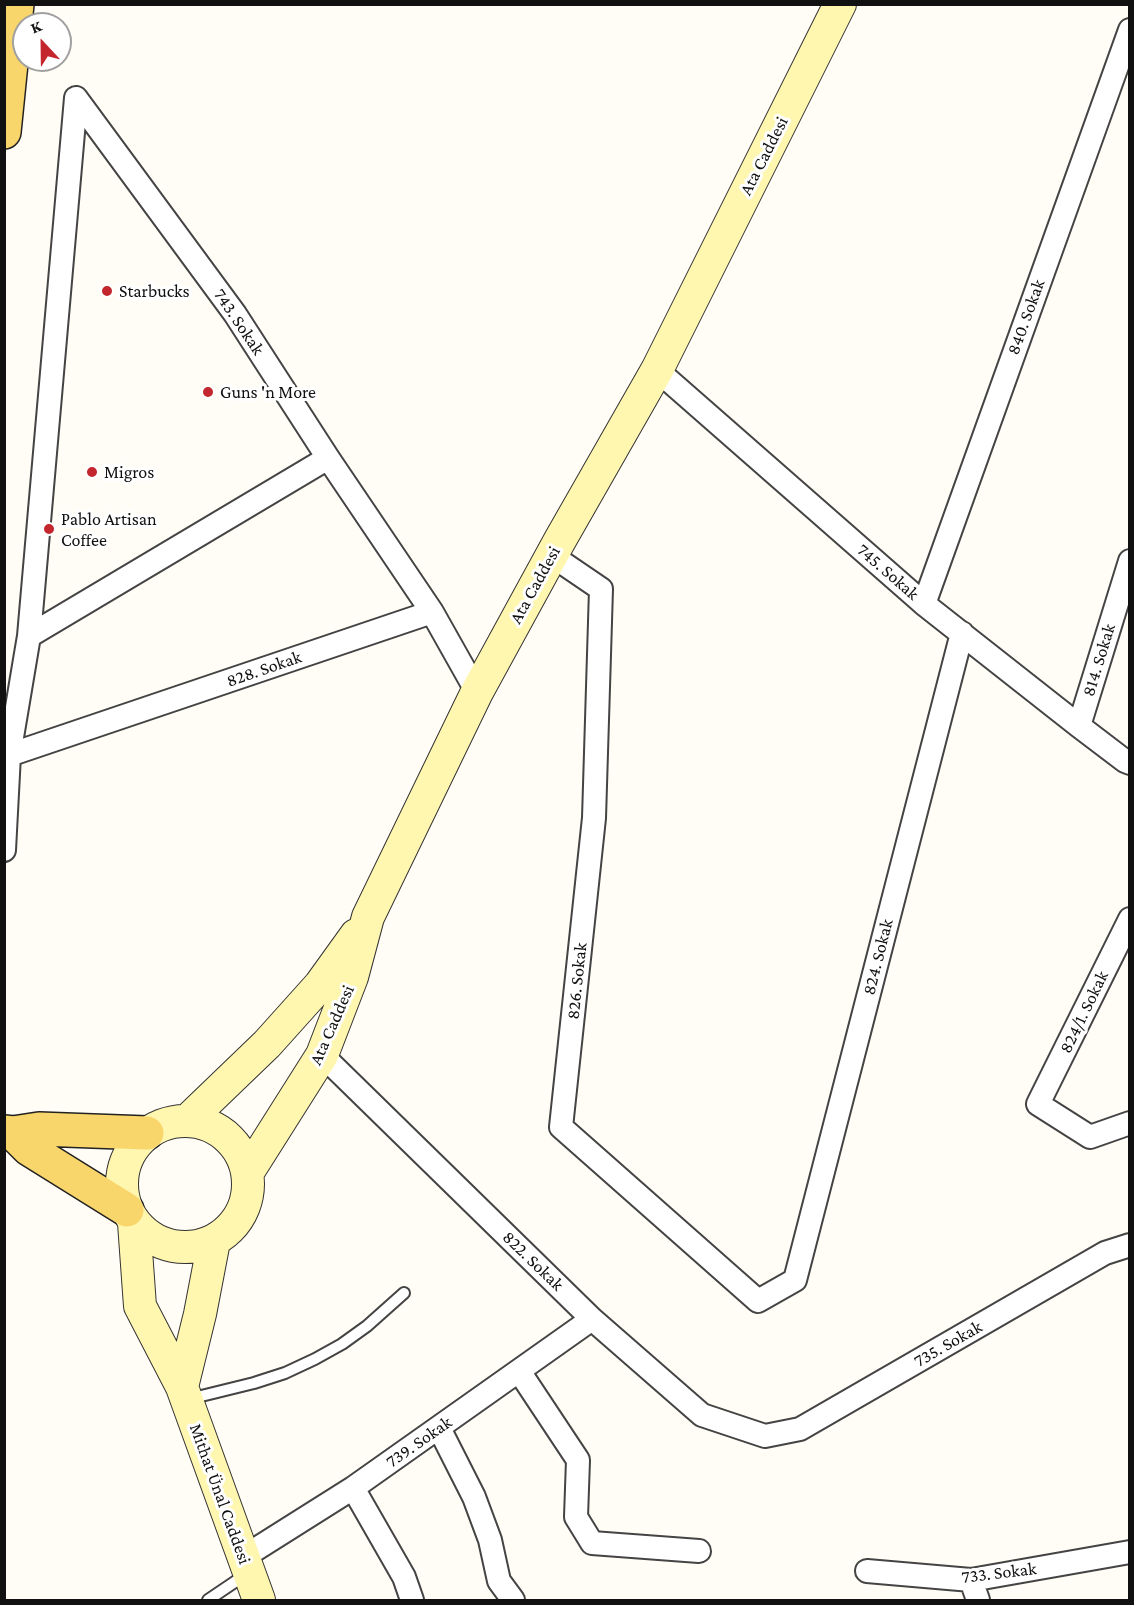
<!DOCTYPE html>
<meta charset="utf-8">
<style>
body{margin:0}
#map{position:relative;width:1134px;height:1605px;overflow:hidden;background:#fffdf5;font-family:"Crimson Pro",serif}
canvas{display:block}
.frame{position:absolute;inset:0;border:6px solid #111;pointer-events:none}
.north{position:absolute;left:12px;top:12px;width:60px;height:60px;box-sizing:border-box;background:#fff;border:2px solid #a0a0a0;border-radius:50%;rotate:338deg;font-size:16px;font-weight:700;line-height:24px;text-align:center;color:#111}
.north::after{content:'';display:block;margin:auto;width:21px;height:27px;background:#c4262e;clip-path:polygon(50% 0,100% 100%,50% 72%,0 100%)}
</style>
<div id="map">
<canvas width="1134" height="1605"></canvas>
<div class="frame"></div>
<div class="north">K</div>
</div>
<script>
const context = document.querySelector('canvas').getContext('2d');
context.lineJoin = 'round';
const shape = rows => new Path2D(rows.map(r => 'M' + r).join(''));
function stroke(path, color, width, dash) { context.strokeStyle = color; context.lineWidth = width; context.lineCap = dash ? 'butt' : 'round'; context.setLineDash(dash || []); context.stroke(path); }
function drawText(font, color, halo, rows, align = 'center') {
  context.font = font + ' "Crimson Pro",serif'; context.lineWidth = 6; context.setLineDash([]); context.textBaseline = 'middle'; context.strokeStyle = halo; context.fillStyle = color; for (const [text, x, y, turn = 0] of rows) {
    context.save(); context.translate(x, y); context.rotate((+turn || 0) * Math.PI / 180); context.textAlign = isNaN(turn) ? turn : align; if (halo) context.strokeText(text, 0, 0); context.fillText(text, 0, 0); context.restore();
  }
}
const lane = shape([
 [189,1399,254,1383,285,1373,315,1359,342,1344,367,1326,404,1293],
 [208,1600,245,1575]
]);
const street = shape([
 [76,98,235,314,328,458,432,612],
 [657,370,924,604,1079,726,1125,761,1130,763],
 [551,555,601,589,594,818,561,1127,758,1301,795,1280,962,633],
 [924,604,1130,30],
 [29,636,328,458],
 [1079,726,1130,561],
 [9,755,432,612,477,692],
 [4,850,9,755,29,636,76,98],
 [1130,919,1038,1104,1090,1137,1130,1123],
 [322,1055,592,1319,702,1415,765,1436,800,1429,1105,1253,1130,1245],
 [519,1371,578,1460,576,1517,592,1543,699,1551],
 [439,1428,474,1497,490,1540,499,1581,513,1600],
 [353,1488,404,1577,412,1600],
 [242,1558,353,1488,592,1319],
 [867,1571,971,1580,1130,1552],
 [971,1580,978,1600]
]);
const secondary = shape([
 [188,1120,267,1044,320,985,356,935],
 '122 1184a63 63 0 1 1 126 0a63 63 0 1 1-126 0Z',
 [248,1172,322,1055,352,977,368,917,477,692,560,540,657,370,840,4],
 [134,1223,140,1306,182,1387,259,1600],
 [182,1387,200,1314,214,1241]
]);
const primary = shape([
 [4,132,17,4],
 [4,1132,13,1133,39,1129,147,1133],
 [13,1133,29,1149,127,1210]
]);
const markers = [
 [107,291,6,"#c4262e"],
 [208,392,6,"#c4262e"],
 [92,472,6,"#c4262e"],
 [49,529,6,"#c4262e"]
];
const streetNames = [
 ["Ata Caddesi",764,156,-63],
 ["840. Sokak",1026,317,-70],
 ["743. Sokak",239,322,56],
 ["745. Sokak",888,572,41],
 ["Ata Caddesi",535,585,-61],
 ["814. Sokak",1099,660,-73],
 ["828. Sokak",264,669,-19],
 ["824. Sokak",878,957,-76],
 ["826. Sokak",577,981,-84],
 ["824/1. Sokak",1084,1012,-64],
 ["Ata Caddesi",332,1025,-66],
 ["822. Sokak",533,1261,44],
 ["735. Sokak",948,1344,-30],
 ["739. Sokak",419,1442,-35],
 ["Mithat Ünal Caddesi",220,1494,70],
 ["733. Sokak",999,1573,-7]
];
const poiNames = [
 ["Starbucks",119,291],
 ["Guns 'n More",220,392],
 ["Migros",104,472],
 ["Pablo Artisan",61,519],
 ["Coffee",61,540]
];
stroke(lane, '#444', 14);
stroke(street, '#444', 26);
stroke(secondary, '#333', 34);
stroke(primary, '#222', 36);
stroke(lane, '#fff', 10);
stroke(street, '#fff', 22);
stroke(secondary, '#fff6b0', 32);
stroke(primary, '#f9d66b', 33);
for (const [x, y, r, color] of markers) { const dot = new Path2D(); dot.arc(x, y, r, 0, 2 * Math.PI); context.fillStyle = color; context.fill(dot); stroke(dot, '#fff', 2); }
drawText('18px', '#111', '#fff', streetNames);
drawText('18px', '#111', '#fff', poiNames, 'left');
</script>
